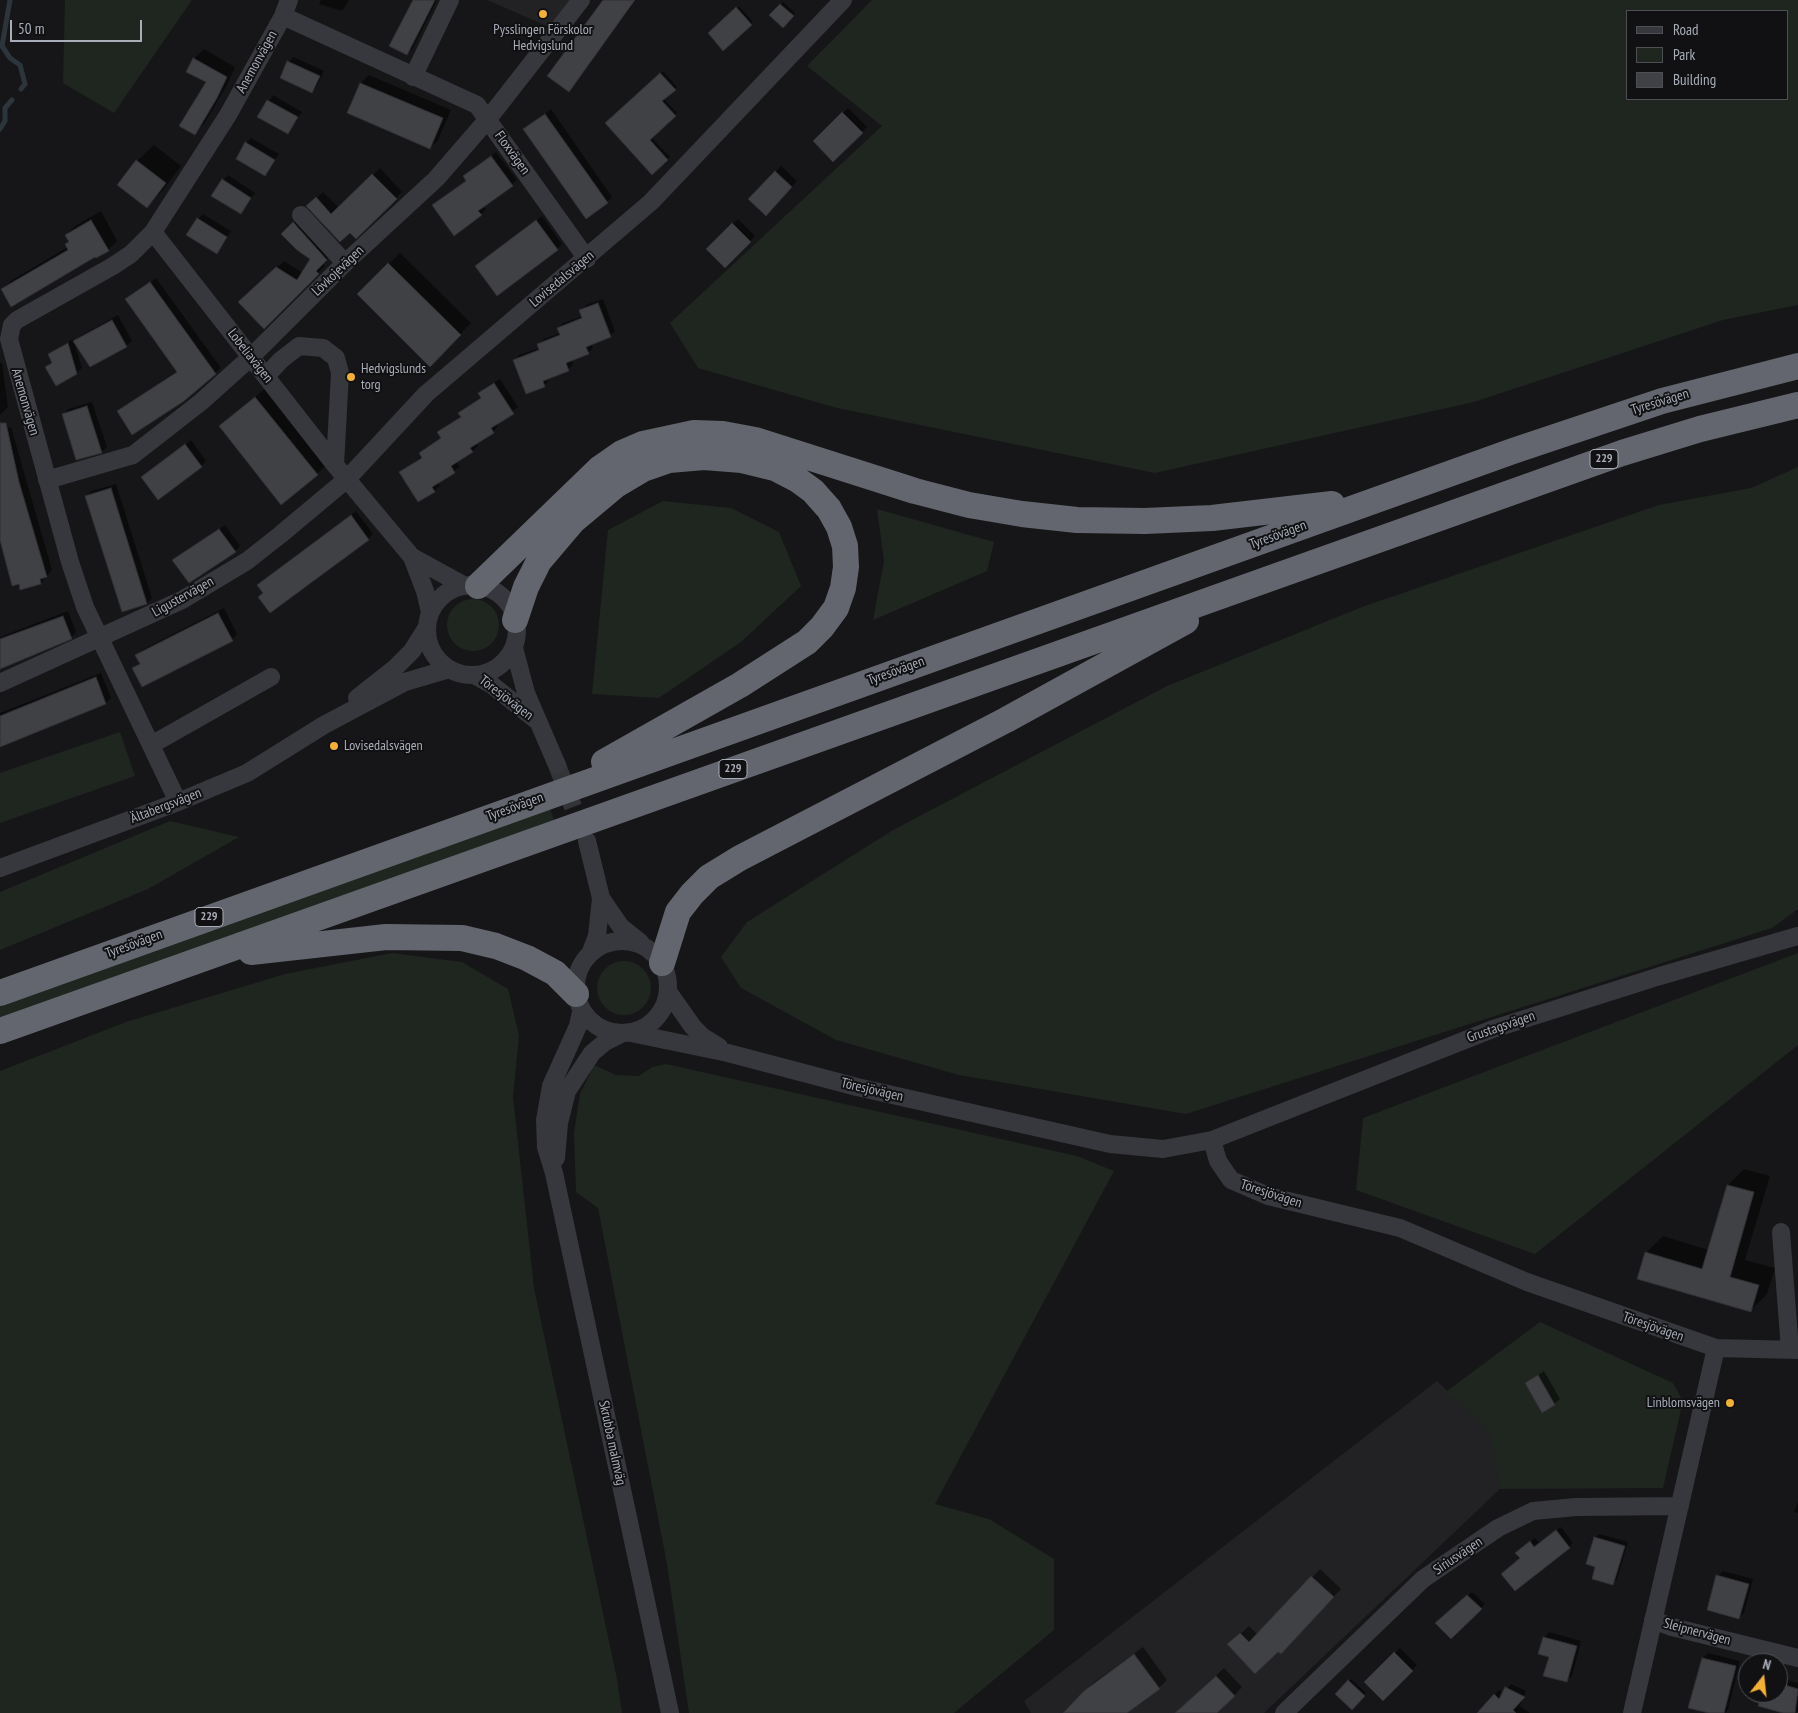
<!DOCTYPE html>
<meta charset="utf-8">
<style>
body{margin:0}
#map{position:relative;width:1798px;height:1713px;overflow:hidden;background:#161618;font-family:"PT Sans Narrow",sans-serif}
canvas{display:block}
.legend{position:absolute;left:1626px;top:10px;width:162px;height:90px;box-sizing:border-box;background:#111113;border:1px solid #4d4f55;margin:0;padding:6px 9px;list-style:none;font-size:15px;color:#a8adb8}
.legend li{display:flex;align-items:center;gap:10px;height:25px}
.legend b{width:25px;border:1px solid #4d4f55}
.north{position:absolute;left:1738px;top:1653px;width:50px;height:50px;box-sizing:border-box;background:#111113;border:1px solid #4d4f55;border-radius:50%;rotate:16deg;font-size:14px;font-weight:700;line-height:20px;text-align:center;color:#a8adb8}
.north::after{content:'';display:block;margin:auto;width:18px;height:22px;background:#f2b134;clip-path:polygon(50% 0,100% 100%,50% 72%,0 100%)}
.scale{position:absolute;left:10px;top:20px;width:132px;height:22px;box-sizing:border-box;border:2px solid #a8adb8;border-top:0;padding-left:6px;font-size:15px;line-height:18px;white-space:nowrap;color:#a8adb8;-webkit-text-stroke:4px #111113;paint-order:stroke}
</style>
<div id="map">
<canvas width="1798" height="1713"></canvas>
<ul class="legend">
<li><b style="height:6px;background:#37383d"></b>Road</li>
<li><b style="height:14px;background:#1e261f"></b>Park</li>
<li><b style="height:14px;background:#404145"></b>Building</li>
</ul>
<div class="north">N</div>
<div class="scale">50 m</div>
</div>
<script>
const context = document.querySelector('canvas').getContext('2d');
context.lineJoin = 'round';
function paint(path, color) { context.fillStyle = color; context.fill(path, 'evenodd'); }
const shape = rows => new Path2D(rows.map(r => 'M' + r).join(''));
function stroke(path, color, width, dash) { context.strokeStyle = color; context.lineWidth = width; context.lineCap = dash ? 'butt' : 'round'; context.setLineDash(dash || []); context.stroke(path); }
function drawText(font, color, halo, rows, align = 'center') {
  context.font = font + ' "PT Sans Narrow",sans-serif'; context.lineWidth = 4; context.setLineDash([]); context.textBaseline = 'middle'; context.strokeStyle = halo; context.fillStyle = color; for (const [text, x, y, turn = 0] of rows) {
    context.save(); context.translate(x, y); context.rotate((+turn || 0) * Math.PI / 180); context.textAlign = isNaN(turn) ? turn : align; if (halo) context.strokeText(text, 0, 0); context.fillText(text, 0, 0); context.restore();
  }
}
const built = shape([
 [487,0,576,0,554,29],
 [1437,1381,1491,1433,1500,1489,1264,1713,1031,1713,1024,1701]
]);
const green = shape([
 [65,0,192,0,114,113,63,83],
 [872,0,1798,0,1798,305,1723,320,1474,402,1155,473,837,408,698,368,670,323,882,126,807,66],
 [1627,11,1787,11,1787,99,1627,99],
 [1798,467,1798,909,1772,928,1186,1114,959,1075,836,1040,741,988,721,957,747,922,893,830,1167,686,1362,607,1659,505,1751,488],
 [663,501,731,508,779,532,801,586,741,642,659,698,592,694,608,530],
 [877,509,994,542,987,571,873,620,884,561],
 '447 625a26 26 0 1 1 52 0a26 26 0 1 1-52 0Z',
 [120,732,135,776,0,823,0,773],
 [550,809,554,820,0,1018,0,1003],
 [170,821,239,837,148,889,0,950,0,892],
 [392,953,462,962,508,989,519,1035,513,1097,534,1288,617,1679,622,1713,0,1713,0,1071,126,1022,285,974],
 [1798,953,1798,1045,1535,1254,1356,1190,1363,1118],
 '597 988a27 27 0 1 1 54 0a27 27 0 1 1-54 0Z',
 [666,1064,1077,1156,1114,1171,935,1504,989,1519,1054,1559,1054,1630,954,1713,689,1713,667,1564,598,1208,576,1192,574,1133,580,1094,594,1065,616,1075,639,1076,652,1067],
 [1540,1322,1673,1383,1683,1401,1663,1488,1500,1489,1490,1433,1447,1391]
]);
const shadow = shape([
 [321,0,349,0,342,11,319,4],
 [414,0,437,0,413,48,407,54],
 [604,0,636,0,574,85],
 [783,2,795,13,783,26,771,15],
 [739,6,753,22,723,49,709,33],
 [204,49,235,67,226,87,204,124,194,133,208,81,194,59],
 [294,57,324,71,317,86,312,91,288,62],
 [663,71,677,87,664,99,677,113,651,137,670,157,652,173,606,123],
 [369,75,451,110,438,140,430,148,348,113,361,83],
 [273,95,302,112,288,133,259,117],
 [848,108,867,127,833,160,814,141],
 [551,109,612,197,607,202,525,129],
 [251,138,279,154,265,174,246,143],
 [154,145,181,166,163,190,147,207,137,161],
 [496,152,517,180,483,206,486,209,481,214,439,200,467,180,470,171],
 [781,166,797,181,771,209,750,199],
 [380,168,402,192,356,237,350,231,308,206,323,192,339,208],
 [228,175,255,193,240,213,223,180],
 [101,211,117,241,108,250,3,289,12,280,68,247,67,244,70,241,66,235,75,226],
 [203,214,231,231,216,252,198,219],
 [301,216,333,252,322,263,325,266,264,327,240,302,284,261,303,273,312,259,283,234],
 [542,216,562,244,557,249,476,266],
 [738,219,755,236,725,266,708,249],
 [400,253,471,323,430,365,359,294],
 [156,278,221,368,184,400,118,411,178,370,127,299],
 [603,299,615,331,610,336,591,343,593,348,588,353,572,360,573,364,568,370,548,378,549,380,544,386,514,361,519,355,540,348,538,345,544,339,560,333,558,328,563,323,583,316,581,311,586,305],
 [118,315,132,341,126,346,75,341,80,336],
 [73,339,82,368,76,373,47,367,52,362,49,354],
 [0,363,2,363,8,407,0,415],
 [500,379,518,407,496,423,498,426,493,432,476,443,478,446,472,451,456,461,460,467,437,482,440,486,434,491,419,501,401,472,423,456,420,453,426,448,442,437,439,432,461,416,460,413,465,408,481,397,479,394,484,388],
 [267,387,328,463,317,474,220,426],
 [92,402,107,447,101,452,63,415,68,409],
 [11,427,52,570,41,583,0,536,0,430],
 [191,440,206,461,201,466,143,477],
 [116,484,152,598,147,603,86,497,91,491],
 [356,511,373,534,368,539,264,592,264,580],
 [225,525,240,546,235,551,174,560],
 [224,608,237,634,232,640,133,668,140,662,137,655,142,650],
 [68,611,76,632,71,638,0,666,0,637],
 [101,673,111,698,106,703,0,745,0,713],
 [1744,1169,1770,1176,1745,1260,1775,1268,1767,1294,1751,1310,1646,1253,1663,1236,1709,1250,1728,1185],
 [1544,1371,1560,1399,1554,1404,1527,1383],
 [1798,1502,1798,1513,1794,1512],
 [1561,1527,1573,1543,1569,1547,1521,1558,1521,1549,1535,1538,1539,1543],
 [1599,1534,1628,1542,1617,1579,1613,1583,1597,1566,1595,1538],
 [1320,1569,1341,1589,1289,1644,1278,1650,1229,1645,1249,1626,1258,1635],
 [1723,1571,1753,1579,1744,1613,1739,1618,1718,1576],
 [1472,1592,1485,1604,1451,1637,1441,1619],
 [1549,1632,1581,1641,1572,1676,1566,1681,1550,1656,1544,1638],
 [1143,1647,1167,1680,1159,1688,1125,1713,1065,1713,1093,1683],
 [1400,1648,1417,1665,1383,1699,1366,1682],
 [1708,1653,1740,1661,1728,1710,1725,1713,1714,1713,1703,1658],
 [1224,1668,1242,1687,1234,1696,1215,1713,1176,1713],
 [1778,1677,1798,1683,1798,1711,1796,1713,1788,1713,1763,1693,1778,1693],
 [1351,1679,1366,1693,1352,1708,1337,1694],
 [1511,1684,1526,1691,1520,1706,1530,1713,1478,1713,1499,1690,1503,1694]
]);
const stream = shape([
 [10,0,2,46,10,58,20,65,25,84,21,89],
 [0,129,5,121,5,108,12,100]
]);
const building = shape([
 [413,0,435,0,407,55,389,46,413,0],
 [603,0,635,0,569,92,547,76,603,0],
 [780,4,794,16,783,28,769,15,780,4],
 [736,7,752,25,723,51,708,33,736,7],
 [193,58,227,77,217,98,195,135,179,126,206,82,186,72,193,58],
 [287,61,320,76,312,93,280,78,287,61],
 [660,73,676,90,662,101,676,116,650,140,668,160,652,175,605,123,660,73],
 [360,83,443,118,430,149,347,113,360,83],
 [267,100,298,117,288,134,257,117,267,100],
 [842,112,863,133,833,162,813,141,842,112],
 [545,114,608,203,586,219,523,129,545,114],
 [245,142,275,160,265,176,236,159,245,142],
 [491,156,513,186,478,211,482,215,454,236,432,205,466,181,463,176,491,156],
 [136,160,166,183,147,208,117,185,136,160],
 [775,171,792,187,766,216,748,199,775,171],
 [372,174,397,199,356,239,350,233,340,242,306,206,316,197,331,214,372,174],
 [222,179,251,198,241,214,211,196,222,179],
 [197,218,227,237,217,254,186,235,197,218],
 [91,220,109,251,96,258,95,257,11,307,1,289,68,250,65,244,69,242,65,235,91,220],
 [536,220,558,250,497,296,475,266,536,220],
 [293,222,327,260,316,271,319,274,264,329,238,302,276,267,297,280,310,259,297,250,281,234,293,222],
 [732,223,751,242,725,268,706,249,732,223],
 [388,263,461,335,430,367,357,294,388,263],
 [150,282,216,374,184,401,132,435,117,411,177,372,125,299,150,282],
 [598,303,611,337,586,347,589,354,566,363,569,371,543,381,545,387,526,394,513,360,539,350,537,344,560,335,557,328,582,318,579,310,598,303],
 [112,320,127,347,90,367,73,341,112,320],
 [68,343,77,374,56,386,45,367,52,363,48,354,68,343],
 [494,383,514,414,491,428,494,433,470,448,473,452,451,466,455,473,432,487,435,492,418,502,399,472,422,458,419,453,441,438,437,432,461,417,458,413,481,398,478,393,494,383],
 [255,397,318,475,281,505,219,426,255,397],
 [87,406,102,453,76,460,62,414,87,406],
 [0,423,6,423,19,482,47,577,40,579,41,584,20,590,19,584,12,586,0,540,0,423],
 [185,444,202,467,158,500,141,477,185,444],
 [111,488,147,604,122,612,85,496,111,488],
 [351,515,369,540,270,613,258,597,263,593,257,585,351,515],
 [219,529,236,552,189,583,172,560,219,529],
 [218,613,233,641,142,687,132,668,140,664,135,655,218,613],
 [63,616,72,639,0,669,0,639,63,616],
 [96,677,106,704,0,747,0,716,96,677],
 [1727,1185,1754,1192,1730,1277,1759,1285,1751,1312,1637,1279,1645,1252,1702,1269,1727,1185],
 [1538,1375,1555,1405,1542,1413,1525,1383,1538,1375],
 [1556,1530,1570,1548,1515,1591,1501,1574,1520,1558,1515,1553,1530,1541,1534,1547,1556,1530],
 [1594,1537,1625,1546,1613,1585,1592,1579,1595,1567,1586,1564,1594,1537],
 [1716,1575,1749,1584,1739,1619,1707,1610,1716,1575],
 [1311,1576,1334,1597,1281,1654,1278,1652,1255,1674,1227,1644,1240,1633,1249,1642,1311,1576],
 [1467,1595,1482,1609,1451,1639,1435,1623,1467,1595],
 [1543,1637,1577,1646,1567,1682,1543,1676,1549,1657,1538,1654,1543,1637],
 [1394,1652,1413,1671,1383,1701,1364,1682,1394,1652],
 [1134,1654,1160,1689,1127,1713,1063,1713,1084,1691,1134,1654],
 [1702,1658,1736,1666,1724,1713,1709,1713,1688,1708,1702,1658],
 [1216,1676,1235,1696,1217,1713,1175,1713,1216,1676],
 [1348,1680,1365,1696,1352,1710,1335,1694,1348,1680],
 [1778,1683,1798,1689,1795,1713,1783,1713,1758,1706,1762,1693,1778,1693,1778,1683],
 [1505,1687,1525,1697,1513,1710,1516,1713,1477,1713,1494,1694,1499,1699,1505,1687]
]);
const minorTunnel = shape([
 [557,765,583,833]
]);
const minor = shape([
 [283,16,477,105,587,259],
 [413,77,450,0],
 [301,215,345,263],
 [153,232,335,465,412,557,425,591,430,612],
 [266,376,281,360,299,346,323,348,336,358,340,373,335,465],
 [47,480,133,455,201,402,251,357,345,263,436,179,488,119,581,0],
 [412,557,465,586],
 '427 630a45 45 0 1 1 90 0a45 45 0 1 1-90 0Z',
 [514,648,526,693,557,765],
 [474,675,492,685,536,720],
 [0,683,182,600,247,561,280,535,347,479,426,394,651,202,843,0],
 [357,698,395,668,412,651,427,627],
 [151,745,271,677],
 [178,802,85,607,70,562,9,339,12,325,17,320,113,266,131,254,153,232,228,115,283,16,289,0],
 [587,841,601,898,597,936,590,954],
 [0,868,178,802,247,773,324,725,405,682,449,669],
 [601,898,621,927,640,942],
 '576 987a46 46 0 1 1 92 0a46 46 0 1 1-92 0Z',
 [669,993,693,1027,703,1037,719,1047],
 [581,1012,578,1026,551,1086,545,1120,546,1147,554,1173,670,1713],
 [631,1033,728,1053,857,1087,1110,1144,1163,1149,1212,1140,1218,1161,1231,1180,1268,1196,1400,1228,1527,1282,1716,1348,1798,1350],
 [1212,1140,1493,1029,1660,976,1798,936],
 [556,1158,559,1123,567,1091,592,1053,605,1042,621,1034],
 [1781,1232,1790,1350],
 [1653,1620,1672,1627,1798,1658],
 [1284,1713,1423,1579,1498,1528,1533,1511,1576,1507,1680,1506],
 [1632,1713,1716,1348]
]);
const highway = shape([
 [478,586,599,469,622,453,643,444,694,433,723,434,755,440,915,491,969,505,1022,514,1077,520,1145,521,1212,518,1332,504],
 [515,620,526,587,539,561,573,521,616,485,643,469,669,460,704,457,742,460,775,468,798,480,813,491,829,509,839,527,845,546,846,567,843,588,836,608,822,627,807,642,740,685,604,762],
 [251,952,386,937,462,938,496,946,527,958,555,973,576,994],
 [662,963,678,912,692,894,709,877,740,858,1006,720,1186,621],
 [0,993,1513,451,1662,401,1798,366],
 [0,1031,1622,453,1700,429,1798,405]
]);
const markers = [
 [543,14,5,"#f2b134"],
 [351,377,5,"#f2b134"],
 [334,746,5,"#f2b134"],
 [1730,1403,5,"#f2b134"]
];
const shields = [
 [1604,459,28],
 [733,769,28],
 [209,917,28]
];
const shieldNames = [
 ["229",1604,459],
 ["229",733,769],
 ["229",209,917]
];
const poiNames = [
 ["Pysslingen Förskolor",543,30,"center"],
 ["Hedvigslund",543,46,"center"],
 ["Hedvigslunds",361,369],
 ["torg",361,385],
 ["Lovisedalsvägen",344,746],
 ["Linblomsvägen",1720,1403,"right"]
];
const streetNames = [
 ["Anemonvägen",257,62,-61],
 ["Floxvägen",512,153,54],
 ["Lövkojevägen",338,271,-44],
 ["Lovisedalsvägen",562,279,-40],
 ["Lobeliavägen",250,356,52],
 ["Anemonvägen",25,402,74],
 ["Tyresövägen",1660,402,-17],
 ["Tyresövägen",1278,535,-20],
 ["Ligustervägen",183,597,-29],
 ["Tyresövägen",896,671,-20],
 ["Töresjövägen",506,698,37],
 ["Ältabergsvägen",166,806,-21],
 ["Tyresövägen",515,807,-20],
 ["Tyresövägen",134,944,-20],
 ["Grustagsvägen",1501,1027,-19],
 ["Töresjövägen",872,1090,13],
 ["Töresjövägen",1271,1194,18],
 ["Töresjövägen",1653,1327,19],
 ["Skrubba malmväg",612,1443,78],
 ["Siriusvägen",1458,1556,-34],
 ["Sleipnervägen",1697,1632,15]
];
paint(built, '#222225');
paint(green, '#1e261f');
paint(shadow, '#0007');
stroke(stream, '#2c353c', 5);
paint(building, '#404145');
stroke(building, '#303034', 1);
stroke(minorTunnel, '#333438', 18, [18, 9]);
stroke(minor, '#37383d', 18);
stroke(highway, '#63666e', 26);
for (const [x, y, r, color] of markers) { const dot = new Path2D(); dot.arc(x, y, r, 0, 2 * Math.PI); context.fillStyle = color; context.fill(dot); stroke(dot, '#111113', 2); }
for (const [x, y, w] of shields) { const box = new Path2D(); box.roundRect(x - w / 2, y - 9.5, w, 19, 4); context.fillStyle = '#111113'; context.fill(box); stroke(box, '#a8adb8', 1); }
drawText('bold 12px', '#a8adb8', null, shieldNames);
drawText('14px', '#a8adb8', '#111113', poiNames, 'left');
drawText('14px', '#a8adb8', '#111113', streetNames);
</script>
